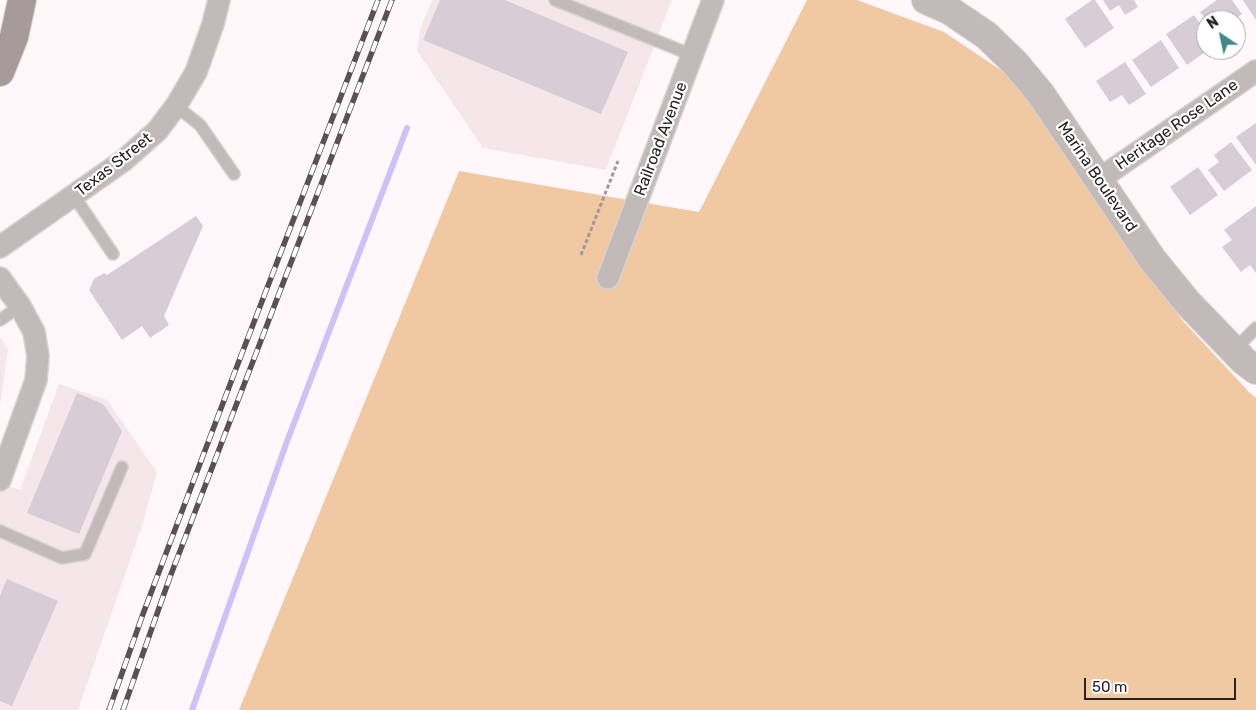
<!DOCTYPE html>
<style>
body{margin:0}
#map{position:relative;width:1256px;height:710px;overflow:hidden;background:#fff7f9;font-family:Rubik,sans-serif}
canvas{display:block}
.north{position:absolute;left:1196px;top:10px;width:50px;height:50px;box-sizing:border-box;background:#fff;border:1px solid #a9a7a7;border-radius:50%;rotate:326deg;font-size:14px;font-weight:700;line-height:20px;text-align:center;color:#282224}
.north::after{content:'';display:block;margin:auto;width:18px;height:22px;background:#418989;clip-path:polygon(50% 0,100% 100%,50% 72%,0 100%)}
.scale{position:absolute;left:1084px;top:678px;width:152px;height:22px;box-sizing:border-box;border:2px solid #282224;border-top:0;padding-left:6px;font-size:15px;line-height:18px;white-space:nowrap;color:#282224;-webkit-text-stroke:4px #fff;paint-order:stroke}
</style>
<div id="map">
<canvas width="1256" height="710"></canvas>
<div class="north">N</div>
<div class="scale">50 m</div>
</div>
<script>
const context = document.querySelector('canvas').getContext('2d');
context.lineJoin = 'round';
function paint(path, color) { context.fillStyle = color; context.fill(path, 'evenodd'); }
const shape = rows => new Path2D(rows.map(r => 'M' + r).join(''));
function stroke(path, color, width, dash) { context.strokeStyle = color; context.lineWidth = width; context.lineCap = dash ? 'butt' : 'round'; context.setLineDash(dash || []); context.stroke(path); }
function drawText(font, color, halo, rows, align = 'center') {
  context.font = font + ' Rubik,sans-serif'; context.lineWidth = 4.5; context.setLineDash([]); context.textBaseline = 'middle'; context.strokeStyle = halo; context.fillStyle = color; for (const [text, x, y, turn = 0] of rows) {
    context.save(); context.translate(x, y); context.rotate((+turn || 0) * Math.PI / 180); context.textAlign = isNaN(turn) ? turn : align; if (halo) context.strokeText(text, 0, 0); context.fillText(text, 0, 0); context.restore();
  }
}
const built = shape([
 [432,0,672,0,606,170,483,148,417,51,420,29],
 [0,337,8,349,0,405],
 [59,384,107,400,157,472,142,526,78,710,0,710,0,483,20,490]
]);
const green = shape([
 [807,0,857,0,944,32,1023,85,1104,211,1183,321,1250,393,1256,398,1256,710,239,710,459,171,699,212]
]);
const stream = shape([
 [192,710,286,444,407,128]
]);
const building = shape([
 [440,0,505,0,628,52,601,114,423,40],
 [1092,0,1095,0,1114,28,1085,48,1065,19],
 [1103,0,1134,0,1138,7,1125,15,1119,5,1110,11],
 [1217,0,1232,0,1242,14,1234,20,1206,20,1200,12],
 [1243,0,1256,0,1256,20],
 [1194,15,1206,32,1206,50,1208,50,1187,65,1166,34],
 [1161,40,1179,68,1151,87,1132,60],
 [1125,62,1146,94,1129,105,1122,95,1110,102,1096,81],
 [1256,123,1256,165,1236,137],
 [1231,142,1252,170,1224,191,1208,170,1219,162,1214,155],
 [1198,167,1218,195,1190,215,1170,187],
 [1256,206,1256,273,1250,265,1241,272,1222,247,1232,240,1224,230],
 [196,216,203,226,164,316,169,325,150,338,142,326,122,340,89,290,94,279,104,273,107,275],
 [77,393,103,404,122,431,79,534,27,513],
 [7,579,58,601,12,706,0,701,0,596]
]);
const path = shape([
 [581,255,618,161]
]);
const service = shape([
 [555,0,692,55],
 [176,106,200,125,234,174],
 [74,196,113,254],
 [0,320,20,306],
 [1234,350,1256,328],
 [0,531,62,558,85,554,122,467]
]);
const minor = shape([
 [1098,180,1256,71],
 [0,247,123,161,157,131,176,106,196,72,213,24,219,0],
 [0,278,20,306,34,332,38,356,36,380,0,480],
 [608,278,713,0]
]);
const tertiary = shape([
 [926,0,949,10,986,35,1015,63,1040,93,1152,259,1188,303,1244,361,1256,370]
]);
const secondary = shape([
 [0,72,14,37,22,0]
]);
const rail = shape([
 [109,710,143,614,234,374,378,0],
 [123,710,170,577,392,0]
]);
const streetNames = [
 ["Heritage Rose Lane",1177,125,-35],
 ["Railroad Avenue",661,139,-69],
 ["Texas Street",114,165,-38],
 ["Marina Boulevard",1097,177,56]
];
paint(built, '#f5e6ea');
paint(green, '#f0c8a2');
stroke(stream, '#ccc2f6', 6);
paint(building, '#d8ccd7');
stroke(service, '#d8d1d3', 14);
stroke(minor, '#d8d1d3', 24);
stroke(tertiary, '#d8d1d3', 30);
stroke(secondary, '#d8d1d3', 30);
stroke(path, '#a0989a', 3, [4, 2.5]);
stroke(service, '#c2bab8', 11);
stroke(minor, '#c2bab8', 21);
stroke(tertiary, '#c2bab8', 28);
stroke(secondary, '#a69b98', 28);
stroke(rail, '#585254', 5.5);
stroke(rail, '#fff', 4, [11]);
drawText('16px', '#282224', '#fff', streetNames);
</script>
